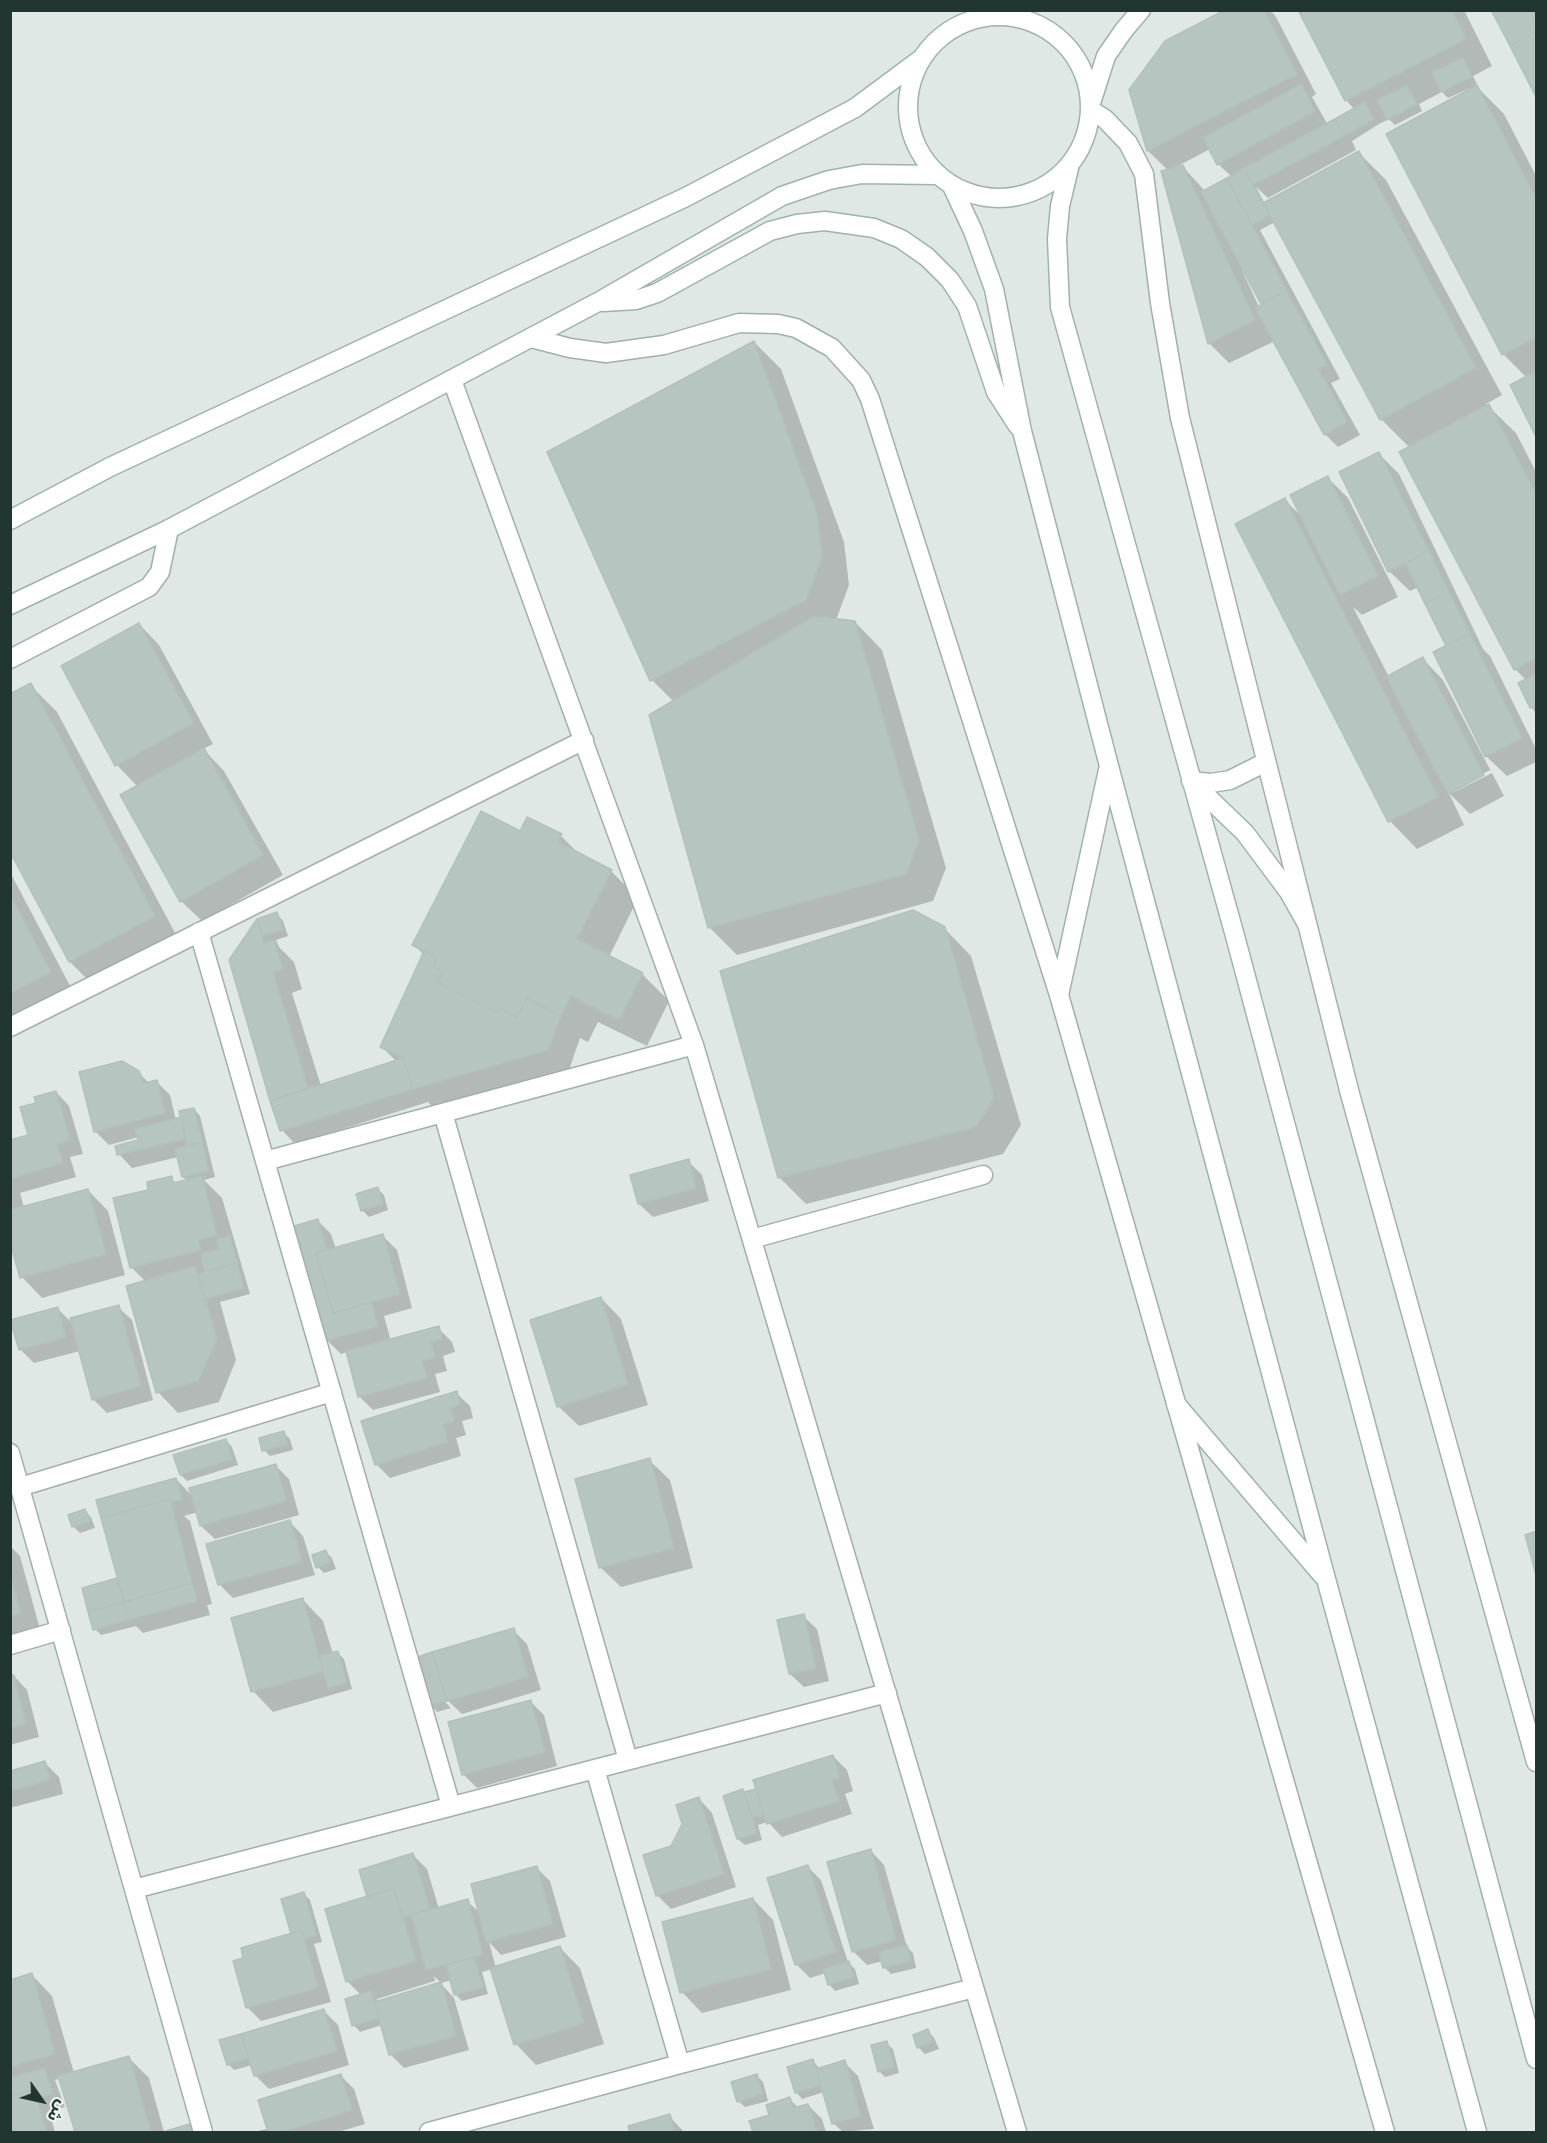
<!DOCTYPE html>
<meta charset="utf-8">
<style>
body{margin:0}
#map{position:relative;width:1547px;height:2143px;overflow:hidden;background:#dfe8e4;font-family:"Roboto Condensed","Noto Sans Arabic",sans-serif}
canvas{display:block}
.frame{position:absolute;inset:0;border:12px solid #223631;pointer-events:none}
.north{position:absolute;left:12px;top:2071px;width:60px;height:60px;-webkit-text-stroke:4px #eff5f2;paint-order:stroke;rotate:124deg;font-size:16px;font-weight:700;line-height:24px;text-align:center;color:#223631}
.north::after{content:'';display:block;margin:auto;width:21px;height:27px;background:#223631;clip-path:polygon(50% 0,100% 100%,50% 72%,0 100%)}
</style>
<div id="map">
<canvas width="1547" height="2143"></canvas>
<div class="frame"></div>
<div class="north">ش</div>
</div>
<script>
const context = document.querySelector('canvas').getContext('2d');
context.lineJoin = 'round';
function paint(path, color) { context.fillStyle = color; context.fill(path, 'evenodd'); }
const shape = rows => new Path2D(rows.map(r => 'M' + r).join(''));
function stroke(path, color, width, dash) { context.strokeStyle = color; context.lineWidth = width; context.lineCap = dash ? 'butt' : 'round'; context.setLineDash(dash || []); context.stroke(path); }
const shadow = shape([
 [1228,10,1270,10,1276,17,1316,94,1312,97,1328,125,1355,110,1346,100,1300,10,1464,10,1492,66,1473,76,1477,84,1475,85,1504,114,1536,176,1536,433,1512,386,1527,378,1503,354,1388,134,1473,89,1472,87,1448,98,1442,92,1419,104,1422,111,1395,125,1389,119,1379,124,1352,141,1356,150,1268,198,1256,187,1265,204,1359,153,1386,180,1502,395,1486,404,1516,433,1536,472,1536,713,1531,707,1526,680,1515,669,1410,448,1381,419,1275,222,1260,230,1340,379,1331,383,1360,435,1338,447,1325,434,1275,341,1229,363,1209,343,1168,170,1148,151,1131,91],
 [1210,149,1218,164,1232,177,1205,191,1183,167,1176,167],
 [1244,269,1263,305,1259,307,1242,270],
 [1493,10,1536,10,1536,93],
 [754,342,781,369,844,542,849,585,836,620,855,622,882,650,946,868,933,901,737,955,710,928,650,716,674,702,652,680],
 [1379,454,1399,474,1483,649,1490,656,1536,749,1536,762,1507,776,1486,756,1448,646,1419,587,1410,591,1389,571],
 [1328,478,1348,498,1398,597,1362,615,1353,607,1389,677,1423,659,1443,680,1504,796,1470,814,1449,793,1464,825,1417,849,1390,821,1237,524,1285,500,1302,517],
 [1490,770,1492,773,1454,792,1454,789],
 [139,624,159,645,213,744,203,749,224,771,283,875,202,921,181,901,138,787,117,765],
 [30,685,57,712,181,944,97,989,70,962,10,849],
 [521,833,561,836,581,856,611,871,638,898,609,957,642,974,669,1001,647,1046,598,1022,588,1042,580,1038,569,1070,435,1109,428,1102,295,1144,282,1130,231,961,258,920,277,914,283,921,288,936,276,940,279,947,294,962,302,989,292,993,321,1086,397,1062,382,1047,424,955,414,945],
 [10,872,77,999,10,1035],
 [944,928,971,956,1021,1125,1003,1154,806,1204,779,1177],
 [138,1072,149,1083,156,1081,170,1095,176,1120,194,1109,200,1116,215,1177,204,1180,222,1198,250,1294,220,1302,236,1360,219,1402,178,1413,158,1392,146,1282,131,1267,150,1191,171,1178,177,1184,188,1181,183,1177,178,1157,132,1168,119,1154,140,1141,139,1137,109,1145,95,1131],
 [56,1092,69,1106,83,1154,70,1157,76,1177,20,1193,24,1208,88,1190,108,1211,125,1275,42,1298,22,1277,10,1236,10,1142,30,1136,37,1105],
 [688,1161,702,1175,709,1201,653,1217,639,1204],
 [377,1188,384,1195,388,1210,369,1217,362,1210],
 [318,1221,331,1234,336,1249,383,1236,397,1250,412,1308,384,1316,391,1341,438,1328,452,1342,455,1352,443,1356,447,1371,435,1374,440,1392,373,1410,359,1396,347,1352,341,1354,327,1340],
 [601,1298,621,1319,648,1405,579,1426,558,1406],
 [118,1307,132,1320,153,1400,107,1413,93,1399,80,1351,34,1363,20,1349,58,1309,73,1324],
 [456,1393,470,1406,473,1418,462,1421,466,1435,456,1438,461,1456,390,1478,376,1464],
 [284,1433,290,1439,293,1450,270,1456,264,1450],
 [226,1440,232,1447,238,1465,187,1481,181,1475],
 [649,1460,670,1480,693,1568,621,1587,600,1567],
 [275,1465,289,1479,299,1515,215,1539,201,1526,198,1512,184,1516,190,1521,212,1604,207,1605,210,1615,143,1633,136,1626,101,1635,95,1629,116,1580,120,1583,176,1479,193,1497],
 [85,1511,91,1517,95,1528,80,1533,74,1527,70,1516],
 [290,1522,303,1536,315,1575,233,1598,220,1585,208,1545],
 [1536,1533,1536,1570,1526,1536],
 [10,1546,20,1556,41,1633,10,1642],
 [325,1551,332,1558,336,1569,324,1573,318,1567],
 [303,1600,323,1621,333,1654,338,1653,344,1659,352,1689,273,1712,253,1691],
 [803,1616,817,1629,829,1681,804,1687,790,1674],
 [513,1630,527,1644,541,1690,462,1714,442,1695,440,1697,451,1708,437,1712,431,1705,417,1659],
 [14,1676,27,1690,39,1737,10,1745,10,1677],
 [530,1701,544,1715,557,1766,477,1788,463,1774],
 [833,1756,847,1770,853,1791,845,1794,852,1814,782,1837,768,1822,758,1825,762,1840,745,1845,738,1839,725,1797,743,1791,745,1793,757,1790],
 [45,1763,59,1777,63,1794,10,1808,10,1773],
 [699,1799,712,1813,736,1887,671,1909,657,1895,672,1847],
 [871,1851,884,1865,907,1947,913,1953,916,1968,891,1974,885,1968,883,1961,867,1965,854,1952,829,1863],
 [413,1855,427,1869,439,1909,467,1901,481,1914,536,1867,550,1881,566,1937,501,1955,489,1942,496,1968,560,1948,580,1968,604,2044,536,2065,516,2044,492,1969,482,1972,488,1994,462,2001,455,1994,452,1980,441,1983,434,1976,435,1981,377,1999,378,2002,441,1984,454,1998,469,2050,404,2068,391,2055,382,2025,360,2032,354,2025,362,1996,347,1981,368,1898],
 [807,1866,821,1880,848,1962,855,1969,859,1984,835,1991,829,1984,826,1973,810,1978,797,1965,769,1879],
 [304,1894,310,1900,322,1942,314,1944,331,2002,261,2021,248,2008,235,1962,293,1934],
 [753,1899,773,1920,791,1990,702,2013,682,1992],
 [32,1975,52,1996,74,2073,128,2057,149,2078,164,2132,76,2132,61,2078,55,2080,65,2107,49,2112,55,2132,10,2132,10,1981],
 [324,2011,338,2025,349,2065,269,2089,255,2075,252,2065,234,2070,228,2064],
 [928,2031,934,2038,939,2049,925,2054,918,2047],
 [886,2043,893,2049,899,2073,885,2077,879,2071],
 [813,2061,820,2069,844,2062,858,2076,874,2129,843,2132,833,2123,824,2092,802,2099,796,2092],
 [340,2075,354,2089,365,2124,338,2132,254,2132,266,2129,269,2132,259,2101],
 [756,2075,763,2082,768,2101,745,2107,738,2101],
 [789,2099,799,2108,808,2105,822,2119,826,2132,754,2132,751,2122,771,2116],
 [669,2116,684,2132,631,2132,630,2127]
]);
const building = shape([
 [1225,10,1264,10,1297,74,1147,151,1129,90,1165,41,1225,10],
 [1298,10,1452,10,1466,39,1345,101,1298,10],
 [1491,10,1536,10,1536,31,1510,46,1491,10],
 [1536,31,1536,97,1510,46,1536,31],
 [1463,58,1472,77,1440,92,1432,72,1463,58],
 [1301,84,1315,111,1217,165,1203,138,1301,84],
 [1407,85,1417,104,1387,120,1377,100,1407,85],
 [1477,85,1536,198,1536,337,1502,355,1386,134,1477,85],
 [1365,102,1374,119,1344,136,1335,119,1365,102],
 [1335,119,1344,136,1253,185,1244,168,1335,119],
 [1359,151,1476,368,1380,420,1263,203,1359,151],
 [1183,165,1255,320,1208,344,1161,171,1183,165],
 [1244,168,1255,188,1237,198,1227,178,1244,168],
 [1227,178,1287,291,1261,304,1201,192,1227,178],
 [1255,188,1270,215,1252,225,1237,198,1255,188],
 [1287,291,1327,365,1319,369,1347,422,1324,435,1255,308,1287,291],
 [754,341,817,514,822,557,806,600,650,681,547,452,754,341],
 [1536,371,1536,437,1510,385,1536,371],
 [1489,404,1536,494,1536,658,1514,670,1399,452,1489,404],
 [1379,452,1429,551,1388,572,1339,472,1379,452],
 [1328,476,1378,576,1340,595,1290,495,1328,476],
 [1285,498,1438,797,1388,822,1235,524,1285,498],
 [1429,551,1449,592,1425,604,1405,563,1429,551],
 [1449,592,1470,634,1446,646,1425,604,1449,592],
 [815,616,855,621,919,840,906,874,708,928,649,715,815,616],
 [139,623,194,723,115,766,61,666,139,623],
 [1470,634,1522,738,1485,757,1433,652,1470,634],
 [1423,657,1484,775,1448,794,1386,677,1423,657],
 [1536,674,1536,705,1530,708,1518,683,1536,674],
 [31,683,155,916,69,962,10,852,10,694,31,683],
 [204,748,263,855,180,902,120,795,204,748],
 [481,811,520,831,527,817,562,834,558,842,612,870,577,939,643,973,619,1020,571,996,561,1016,527,998,517,1017,499,1008,497,1012,437,982,443,972,433,967,437,958,412,945,481,811],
 [10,895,51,972,10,993,10,895],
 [913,910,945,927,994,1098,976,1127,778,1178,720,971,913,910],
 [277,912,283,930,262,936,257,919,277,912],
 [257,919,264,943,274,940,283,969,273,972,308,1088,270,1101,229,960,257,919],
 [424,951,437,958,433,967,443,972,437,982,497,1012,499,1008,517,1017,527,998,561,1016,548,1050,413,1089,403,1058,380,1047,424,951],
 [403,1058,413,1089,280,1131,270,1101,403,1058],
 [122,1061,139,1071,144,1083,157,1080,165,1113,94,1132,79,1072,122,1061],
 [56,1091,70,1140,57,1144,63,1163,10,1179,10,1140,28,1135,20,1107,36,1103,34,1097,56,1091],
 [194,1108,202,1142,187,1146,179,1111,194,1108],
 [181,1117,186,1139,117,1155,115,1146,138,1140,135,1129,181,1117],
 [202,1142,209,1171,182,1177,175,1149,202,1142],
 [689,1159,696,1188,638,1204,630,1175,689,1159],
 [172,1176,173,1183,202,1176,217,1235,198,1240,201,1250,130,1268,113,1198,148,1190,147,1182,172,1176],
 [378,1187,383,1204,361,1211,356,1194,378,1187],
 [88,1189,106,1254,20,1278,10,1242,10,1210,88,1189],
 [318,1219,327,1250,316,1253,333,1313,371,1302,378,1326,326,1341,294,1226,318,1219],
 [383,1234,400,1294,333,1313,316,1253,383,1234],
 [230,1236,237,1263,205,1272,200,1254,219,1249,216,1240,230,1236],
 [237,1263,244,1288,205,1299,198,1274,237,1263],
 [195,1266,217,1339,198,1381,156,1393,126,1286,195,1266],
 [601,1297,628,1384,557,1407,530,1320,601,1297],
 [119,1305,141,1386,92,1400,70,1318,119,1305],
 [58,1307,66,1337,19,1350,10,1320,58,1307],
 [439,1326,442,1339,431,1342,435,1357,422,1361,427,1378,358,1397,346,1351,439,1326],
 [457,1391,460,1404,450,1408,454,1421,443,1424,448,1442,375,1465,361,1421,457,1391],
 [284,1431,287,1444,262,1451,259,1438,284,1431],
 [226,1439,232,1459,180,1475,173,1455,226,1439],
 [650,1458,674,1548,599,1568,575,1479,650,1458],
 [276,1464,286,1501,200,1526,189,1488,276,1464],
 [176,1478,182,1500,171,1502,170,1499,101,1518,96,1500,176,1478],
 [170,1499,192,1583,124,1602,101,1518,170,1499],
 [85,1509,90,1521,72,1527,68,1515,85,1509],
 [290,1520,302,1562,218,1585,206,1544,290,1520],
 [1536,1531,1536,1575,1525,1535,1536,1531],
 [326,1550,330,1563,316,1568,312,1555,326,1550],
 [10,1573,21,1613,10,1616,10,1573],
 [117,1578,124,1602,88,1612,82,1588,117,1578],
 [192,1583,197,1601,128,1620,124,1602,192,1583],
 [303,1598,323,1672,251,1692,231,1618,303,1598],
 [124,1602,128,1620,93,1630,88,1612,124,1602],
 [804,1614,816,1668,789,1674,777,1620,804,1614],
 [514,1628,528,1677,447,1701,432,1652,514,1628],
 [338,1651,347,1683,328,1688,319,1656,338,1651],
 [432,1652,447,1701,429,1706,415,1658,432,1652],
 [10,1675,14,1675,26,1724,10,1728,10,1675],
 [531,1700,545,1752,462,1775,448,1722,531,1700],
 [833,1755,840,1778,832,1780,839,1801,767,1824,753,1780,833,1755],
 [45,1761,50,1780,10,1791,10,1771,45,1761],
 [743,1789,757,1833,737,1839,723,1796,743,1789],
 [756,1789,764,1815,752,1818,744,1792,756,1789],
 [699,1797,724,1874,656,1896,643,1855,671,1846,682,1824,676,1805,699,1797],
 [871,1849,896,1940,852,1952,827,1862,871,1849],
 [413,1853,430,1909,403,1917,394,1888,367,1897,359,1870,413,1853],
 [808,1865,836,1952,795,1965,767,1878,808,1865],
 [537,1866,553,1924,486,1942,471,1884,537,1866],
 [394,1888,416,1961,346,1982,325,1909,394,1888],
 [304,1892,316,1935,305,1939,302,1930,291,1934,281,1899,304,1892],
 [753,1898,771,1969,680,1993,662,1922,753,1898],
 [468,1899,483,1955,426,1970,411,1915,468,1899],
 [302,1930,318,1988,246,2008,233,1961,243,1958,241,1948,302,1930],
 [907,1945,911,1961,883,1968,879,1952,907,1945],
 [560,1946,584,2023,514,2045,490,1968,560,1946],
 [474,1957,483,1987,454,1995,446,1965,474,1957],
 [849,1961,854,1977,828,1985,823,1969,849,1961],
 [32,1973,55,2054,10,2067,10,1980,32,1973],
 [441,1982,456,2036,389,2055,374,2002,441,1982],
 [371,1991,379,2018,352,2026,345,1999,371,1991],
 [324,2009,337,2051,254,2076,241,2034,324,2009],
 [928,2029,933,2042,917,2048,913,2035,928,2029],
 [241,2034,249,2058,227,2065,219,2040,241,2034],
 [887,2041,894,2067,878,2072,871,2045,887,2041],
 [129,2056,151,2132,75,2132,58,2076,129,2056],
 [813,2059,821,2085,795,2093,787,2067,813,2059],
 [845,2060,861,2116,832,2124,816,2069,845,2060],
 [45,2068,53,2094,37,2098,34,2089,10,2097,10,2078,45,2068],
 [341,2074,352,2110,283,2132,268,2132,258,2100,341,2074],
 [757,2074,763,2094,737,2102,731,2082,757,2074],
 [34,2089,46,2132,10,2132,10,2097,34,2089],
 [790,2097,793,2108,808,2104,817,2132,753,2132,749,2121,769,2115,766,2105,790,2097],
 [670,2114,675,2132,630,2132,628,2126,670,2114],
 [189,2124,192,2132,163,2132,189,2124]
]);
const street = shape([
 [1091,110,1105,119,1128,143,1144,174,1160,303,1180,418,1350,1094,1536,1762],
 [531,338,570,348,606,353,664,345,739,323,778,324,796,328,832,348,861,380,870,399,1059,995,1385,2132],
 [452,380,694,1045,1017,2132],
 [10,659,149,587,160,572,169,529],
 [199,932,451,1806],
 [10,1027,584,740],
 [443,1113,628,1760],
 [265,1161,694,1045],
 [752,1239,983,1175],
 [10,1453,203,2132],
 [20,1487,332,1392],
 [10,1645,61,1630],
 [595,1769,680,2064],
 [134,1889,887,1693],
 [429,2132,680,2064,974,1988]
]);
const secondary = shape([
 '908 107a91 91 0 1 1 182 0a91 91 0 1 1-182 0Z',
 [1092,100,1106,56,1124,30,1141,10],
 [1070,164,1060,206,1057,239,1060,307,1235,936,1536,2059],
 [952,186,973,231,994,289,1022,431,1109,766,1326,1579,1477,2132],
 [603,302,636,300,657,293,770,231,797,224,825,221,874,228,901,239,927,257,950,280,967,306,996,392,1018,426],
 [10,520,110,467,686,197,855,108,921,59],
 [10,605,169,529,598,302,782,196,829,180,862,174,936,175],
 [1191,781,1245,833,1289,892,1307,924],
 [1191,781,1211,783,1230,780,1266,762],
 [1059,995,1108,770],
 [1176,1404,1323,1576]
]);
paint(shadow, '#0003');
paint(building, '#b7c5c0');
stroke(building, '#b2c1bb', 1.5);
stroke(street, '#a3afab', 21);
stroke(secondary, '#9fb3ac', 21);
stroke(street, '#fff', 18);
stroke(secondary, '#fff', 18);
</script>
